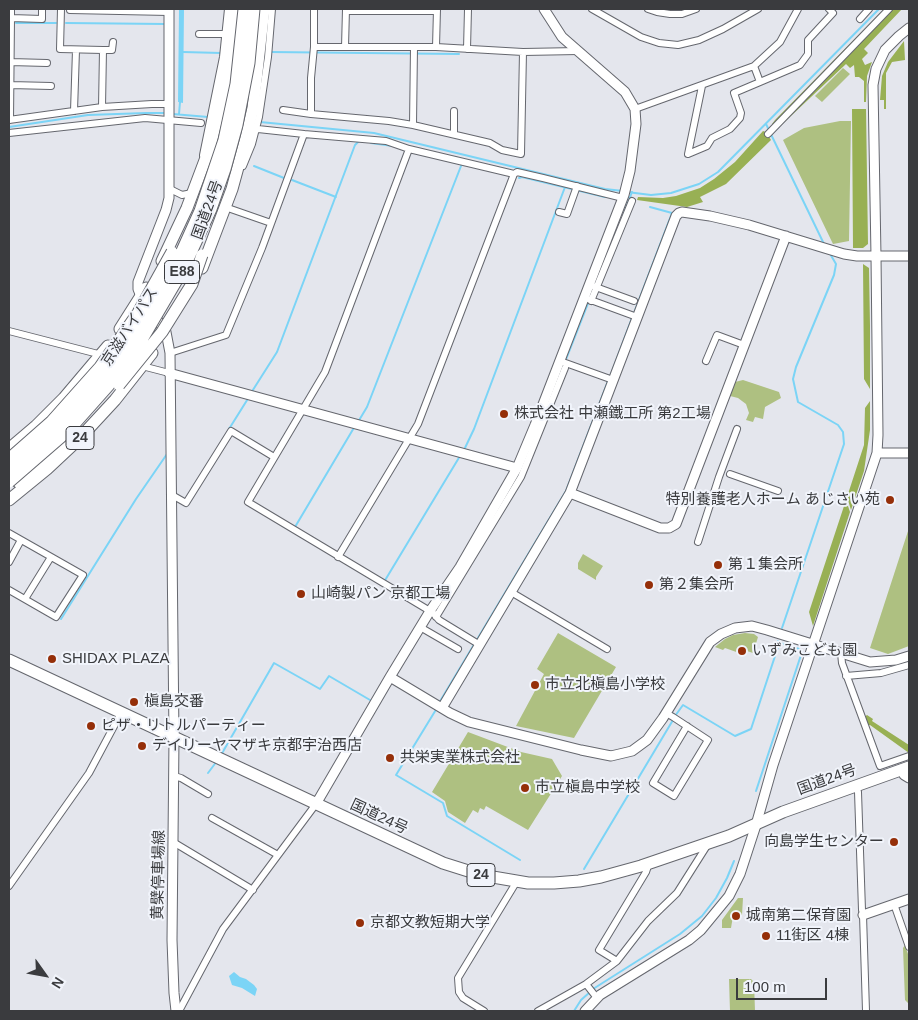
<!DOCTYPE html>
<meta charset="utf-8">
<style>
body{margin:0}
#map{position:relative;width:918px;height:1020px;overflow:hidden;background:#e4e6ed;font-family:Arial,sans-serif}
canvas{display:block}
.frame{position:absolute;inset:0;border:10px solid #3a3b3e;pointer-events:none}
.north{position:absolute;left:20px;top:950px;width:50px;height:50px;-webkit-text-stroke:4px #f1f4fb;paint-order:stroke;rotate:122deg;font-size:14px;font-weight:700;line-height:20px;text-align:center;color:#3a3b3e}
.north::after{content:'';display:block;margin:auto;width:18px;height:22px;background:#3a3b3e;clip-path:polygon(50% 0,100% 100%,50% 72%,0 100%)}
.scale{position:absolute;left:736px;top:978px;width:91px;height:22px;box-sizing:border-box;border:2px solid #3a3b3e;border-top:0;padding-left:6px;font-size:15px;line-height:18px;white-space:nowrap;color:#3a3b3e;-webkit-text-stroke:4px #f1f4fb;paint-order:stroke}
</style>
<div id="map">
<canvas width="918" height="1020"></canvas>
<div class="frame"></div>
<div class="north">N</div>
<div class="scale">100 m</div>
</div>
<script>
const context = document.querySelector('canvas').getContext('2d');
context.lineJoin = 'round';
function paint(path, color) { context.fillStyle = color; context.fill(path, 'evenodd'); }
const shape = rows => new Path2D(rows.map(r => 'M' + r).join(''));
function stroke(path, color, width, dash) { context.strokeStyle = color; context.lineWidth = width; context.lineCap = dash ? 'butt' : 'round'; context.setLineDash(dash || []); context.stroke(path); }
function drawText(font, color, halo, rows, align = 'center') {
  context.font = font + ' Arial,"Noto Sans JP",sans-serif'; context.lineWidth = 4; context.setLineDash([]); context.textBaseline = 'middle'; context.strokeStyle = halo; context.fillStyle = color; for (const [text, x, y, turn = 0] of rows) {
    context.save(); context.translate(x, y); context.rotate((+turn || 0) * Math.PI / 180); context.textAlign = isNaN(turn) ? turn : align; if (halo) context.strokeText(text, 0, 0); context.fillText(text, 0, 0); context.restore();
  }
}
const green = shape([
 [843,68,850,74,822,102,815,96],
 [840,121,851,121,849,241,833,244,783,140,804,128],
 [743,380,779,392,781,398,765,407,763,419,755,417,753,422,746,420,749,413,746,404,738,398,730,396,735,382],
 [909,528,909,646,888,654,870,648],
 [583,554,603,566,596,577,596,580,578,569,578,563],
 [558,633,616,667,574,738,516,726,544,674,537,669],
 [745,633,754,634,758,637,753,653,744,650,742,654,725,648,723,650,715,647,725,639,733,635],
 [468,732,521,752,552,759,562,776,528,830,486,806,484,810,480,808,478,813,473,810,465,823,448,812,445,801,432,792],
 [738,898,743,898,742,915,733,916,731,928,722,928,722,920],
 [905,945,909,957,908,1003,905,1000,903,948],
 [729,979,751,979,754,982,755,1011,730,1011]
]);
const forest = shape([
 [884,9,902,9,864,49,868,53,862,59,865,65,872,62,867,76,866,102,864,102,864,81,859,77,855,77,854,65,850,68,846,64,775,131,772,124,775,120],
 [904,41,905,60,892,62,886,73,886,109,884,109,884,100,880,100,882,76,888,62],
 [852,109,866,109,868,244,863,248,853,248],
 [763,131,766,132,771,140,726,184,700,197,703,202,687,207,637,200,638,197,663,198,676,196,700,188,714,179,735,162],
 [863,264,869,268,870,326,870,430,864,471,851,510,847,497,864,445,865,408,870,401,870,389,864,379],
 [846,500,850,512,813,626,809,612],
 [867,715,873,719,872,721,909,745,909,753,870,725,866,726,863,718]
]);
const water = shape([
 [179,9,184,9,183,103,178,102],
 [234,972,240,977,246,979,254,985,257,989,255,996,242,988,232,985,229,976]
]);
const stream = shape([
 [16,23,56,23],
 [66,23,165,24],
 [183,52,221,53],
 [270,52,459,54],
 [173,114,208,117],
 [179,114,180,102],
 [260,122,374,133,605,189,623,191],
 [766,124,824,244],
 [9,127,88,115,146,113,165,113],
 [371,143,393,146],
 [254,166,284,178],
 [519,178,522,177,605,197],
 [292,180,336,197],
 [627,192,651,195,671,193,699,184,718,172,879,9],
 [623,216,632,192],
 [634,313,672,213,650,207],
 [565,362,589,301],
 [610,377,632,318],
 [251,393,277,352,355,145,359,141],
 [358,422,367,407,461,166],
 [229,429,249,397],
 [464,450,474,429,565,187],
 [295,527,355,426],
 [384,582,460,456],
 [61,619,136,499,167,454],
 [782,628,844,444,843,432,838,425,798,402,793,379,796,367,834,275,836,264,829,252],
 [439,703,566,491,608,381],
 [437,708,396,775,443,803,447,816,520,860],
 [675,716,683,705,735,736,751,729,778,647,778,641],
 [221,755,274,663,320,689,329,676,370,700],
 [208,773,217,761],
 [756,791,801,655,799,649,777,642],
 [584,869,673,720],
 [593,989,680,934,702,916,716,898,727,878,734,861],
 [574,1011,581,1000,590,992]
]);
const street = shape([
 [11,9,11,18,42,19,42,9],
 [61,9,60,49,103,50,102,107],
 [314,9,314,47,311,78,311,114,389,121,413,125,490,143,502,150,521,154,523,52],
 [592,9,641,37,659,43,678,45,699,40,723,29,758,9],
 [648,9,657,12,670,14,682,14,696,9],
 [70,10,169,12],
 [346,11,437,11],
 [860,19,869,9],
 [199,34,226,34],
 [314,47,436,47,523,52,578,51],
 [345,47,346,9],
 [436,47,437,9],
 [467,49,468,9],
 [103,50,112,50,113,42],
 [10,62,47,63],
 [754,66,760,82,800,65,808,54,808,40,833,13,829,9],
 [10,85,51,86],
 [702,86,688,154,707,146,712,138,730,129,740,118,741,113,734,93,760,82],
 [635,109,754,66,780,42,798,9],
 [283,110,311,114],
 [74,111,76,50],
 [454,111,454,134],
 [9,120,102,107,152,104,169,104],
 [10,120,11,18],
 [413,125,414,47],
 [258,129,304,134],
 [9,133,145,118,201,123],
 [768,134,889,9],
 [409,149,325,372,248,502,430,611],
 [203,155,223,57,228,9],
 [243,166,252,144,259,117,268,57,272,9],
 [170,189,182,195,192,193],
 [225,207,271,223],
 [559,212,567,214,577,186],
 [593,286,634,301],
 [588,299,637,317],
 [591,301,632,201],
 [9,331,102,355],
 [170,353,226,335,262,248,304,134,386,141,409,149,514,174,517,172,543,178,623,198],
 [560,361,613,380],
 [706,361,717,335,744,345],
 [142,366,169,373],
 [730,474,778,491],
 [172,495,186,503,231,431,274,457],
 [9,533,83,575,56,617,9,590],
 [698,542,719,477,737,429],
 [338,557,418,424,514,174],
 [9,562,21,540],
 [511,592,607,649],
 [25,599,51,557],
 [434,614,439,620,480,645],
 [436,617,521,477,565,368],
 [420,627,458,649],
 [841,653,842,663,880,766,909,756],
 [846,676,881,673,909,665],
 [666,713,673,717,708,740,674,796,653,783,687,726],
 [174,776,181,778,208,794],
 [858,792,862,910],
 [212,818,278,855],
 [173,842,253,890],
 [9,886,89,773,121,713],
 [894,904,909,947],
 [863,915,866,1011],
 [617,961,599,950,646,872,649,863],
 [586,984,597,998],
 [179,1011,223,929,316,804],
 [484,1011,463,998,459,992,458,978,517,881],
 [538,1011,586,984,617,961,648,921,677,893,708,844]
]);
const secondary = shape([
 [142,299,138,289,138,282,166,210,169,198,169,9],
 [153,314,166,332,170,353,174,738,172,940,174,993,176,1011],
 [169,373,517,468],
 [877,453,909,453],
 [570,493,660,528,669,528,676,524,786,236],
 [390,677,450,713,469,722,581,750,611,756,632,751,647,740,663,718,710,642,721,634,735,628,752,626,767,630,870,662,896,660,909,656],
 [442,708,570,493,676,216,679,213,682,212,710,216,749,225,844,254,857,256,909,256],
 [904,775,909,778],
 [316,804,390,677,430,611,460,567,517,468,535,425,624,195,630,171,636,124,635,109,625,92,562,37,544,9],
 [863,915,909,899],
 [585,1011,600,995,689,940,701,930,729,896,740,874,756,825,773,765,877,453,878,435,876,256,873,85,876,69,885,50,899,36,909,28]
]);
const highway = shape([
 [162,261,187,208,210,147,222,98,229,62,235,9],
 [202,268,232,189,246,138,253,108,264,9],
 [120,329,146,288],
 [9,449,36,426,64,398,108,346],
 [19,483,67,441],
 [9,500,47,469,78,440,115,400,152,353],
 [9,660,443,863,481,875,528,883,554,883,579,881,601,877,641,866,729,836,783,812,909,767]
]);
const highwayBridge = shape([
 [119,385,162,332,192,284,202,255],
 [9,459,51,422,100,367,138,313,172,252],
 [9,470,62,423,105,375,141,324,177,262,200,211,224,140,236,84,244,9],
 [9,482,69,430,109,385,143,338,184,268,211,209,225,169,237,125,249,63,254,9]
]);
const markers = [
 [504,414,5,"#952f09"],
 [890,500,5,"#952f09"],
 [718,565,5,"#952f09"],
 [649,585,5,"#952f09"],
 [301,594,5,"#952f09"],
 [742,651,5,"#952f09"],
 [52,659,5,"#952f09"],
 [535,685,5,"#952f09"],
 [134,702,5,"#952f09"],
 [91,726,5,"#952f09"],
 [142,746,5,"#952f09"],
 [390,758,5,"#952f09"],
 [525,788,5,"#952f09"],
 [894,842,5,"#952f09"],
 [736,916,5,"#952f09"],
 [360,923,5,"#952f09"],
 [766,936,5,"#952f09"]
];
const shields = [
 [182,272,35],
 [80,438,28],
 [481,875,28]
];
const shieldNames = [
 ["E88",182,272],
 ["24",80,438],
 ["24",481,875]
];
const streetNames = [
 ["国道24号",208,210,-70],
 ["京滋バイパス",130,327,-57],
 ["国道24号",827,780,-20],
 ["国道24号",379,817,25],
 ["黄檗停車場線",159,875,-89]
];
const poiNames = [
 ["株式会社 中瀬鐵工所 第2工場",514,414],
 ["特別養護老人ホーム あじさい苑",880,500,"right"],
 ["第１集会所",728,565],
 ["第２集会所",659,585],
 ["山崎製パン 京都工場",311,594],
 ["いずみこども園",752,651],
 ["SHIDAX PLAZA",62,659],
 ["市立北槇島小学校",545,685],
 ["槇島交番",144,702],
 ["ピザ・リトルパーティー",101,726],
 ["デイリーヤマザキ京都宇治西店",152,746],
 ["共栄実業株式会社",400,758],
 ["市立槇島中学校",535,788],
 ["向島学生センター",884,842,"right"],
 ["城南第二保育園",746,916],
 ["京都文教短期大学",370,923],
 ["11街区 4棟",776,936]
];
paint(green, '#aec081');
paint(forest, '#98b054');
paint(water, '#7bd4f6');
stroke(stream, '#7bd4f6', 2);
stroke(street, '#65676e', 8);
stroke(secondary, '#65676e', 11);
stroke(highway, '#65676e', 13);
stroke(street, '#fff', 6);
stroke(secondary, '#fff', 9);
stroke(highway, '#fff', 11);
stroke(highwayBridge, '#65676e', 13, []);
stroke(highwayBridge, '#fff', 11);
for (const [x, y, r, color] of markers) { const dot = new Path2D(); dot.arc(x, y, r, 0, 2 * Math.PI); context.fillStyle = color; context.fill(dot); stroke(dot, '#f1f4fb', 2); }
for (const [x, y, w] of shields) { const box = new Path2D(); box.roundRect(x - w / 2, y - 11.5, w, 23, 4); context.fillStyle = '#f1f4fb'; context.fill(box); stroke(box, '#3a3b3e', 1); }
drawText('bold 14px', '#3a3b3e', null, shieldNames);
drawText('15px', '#3a3b3e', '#f1f4fb', streetNames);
drawText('15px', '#3a3b3e', '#f1f4fb', poiNames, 'left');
</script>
